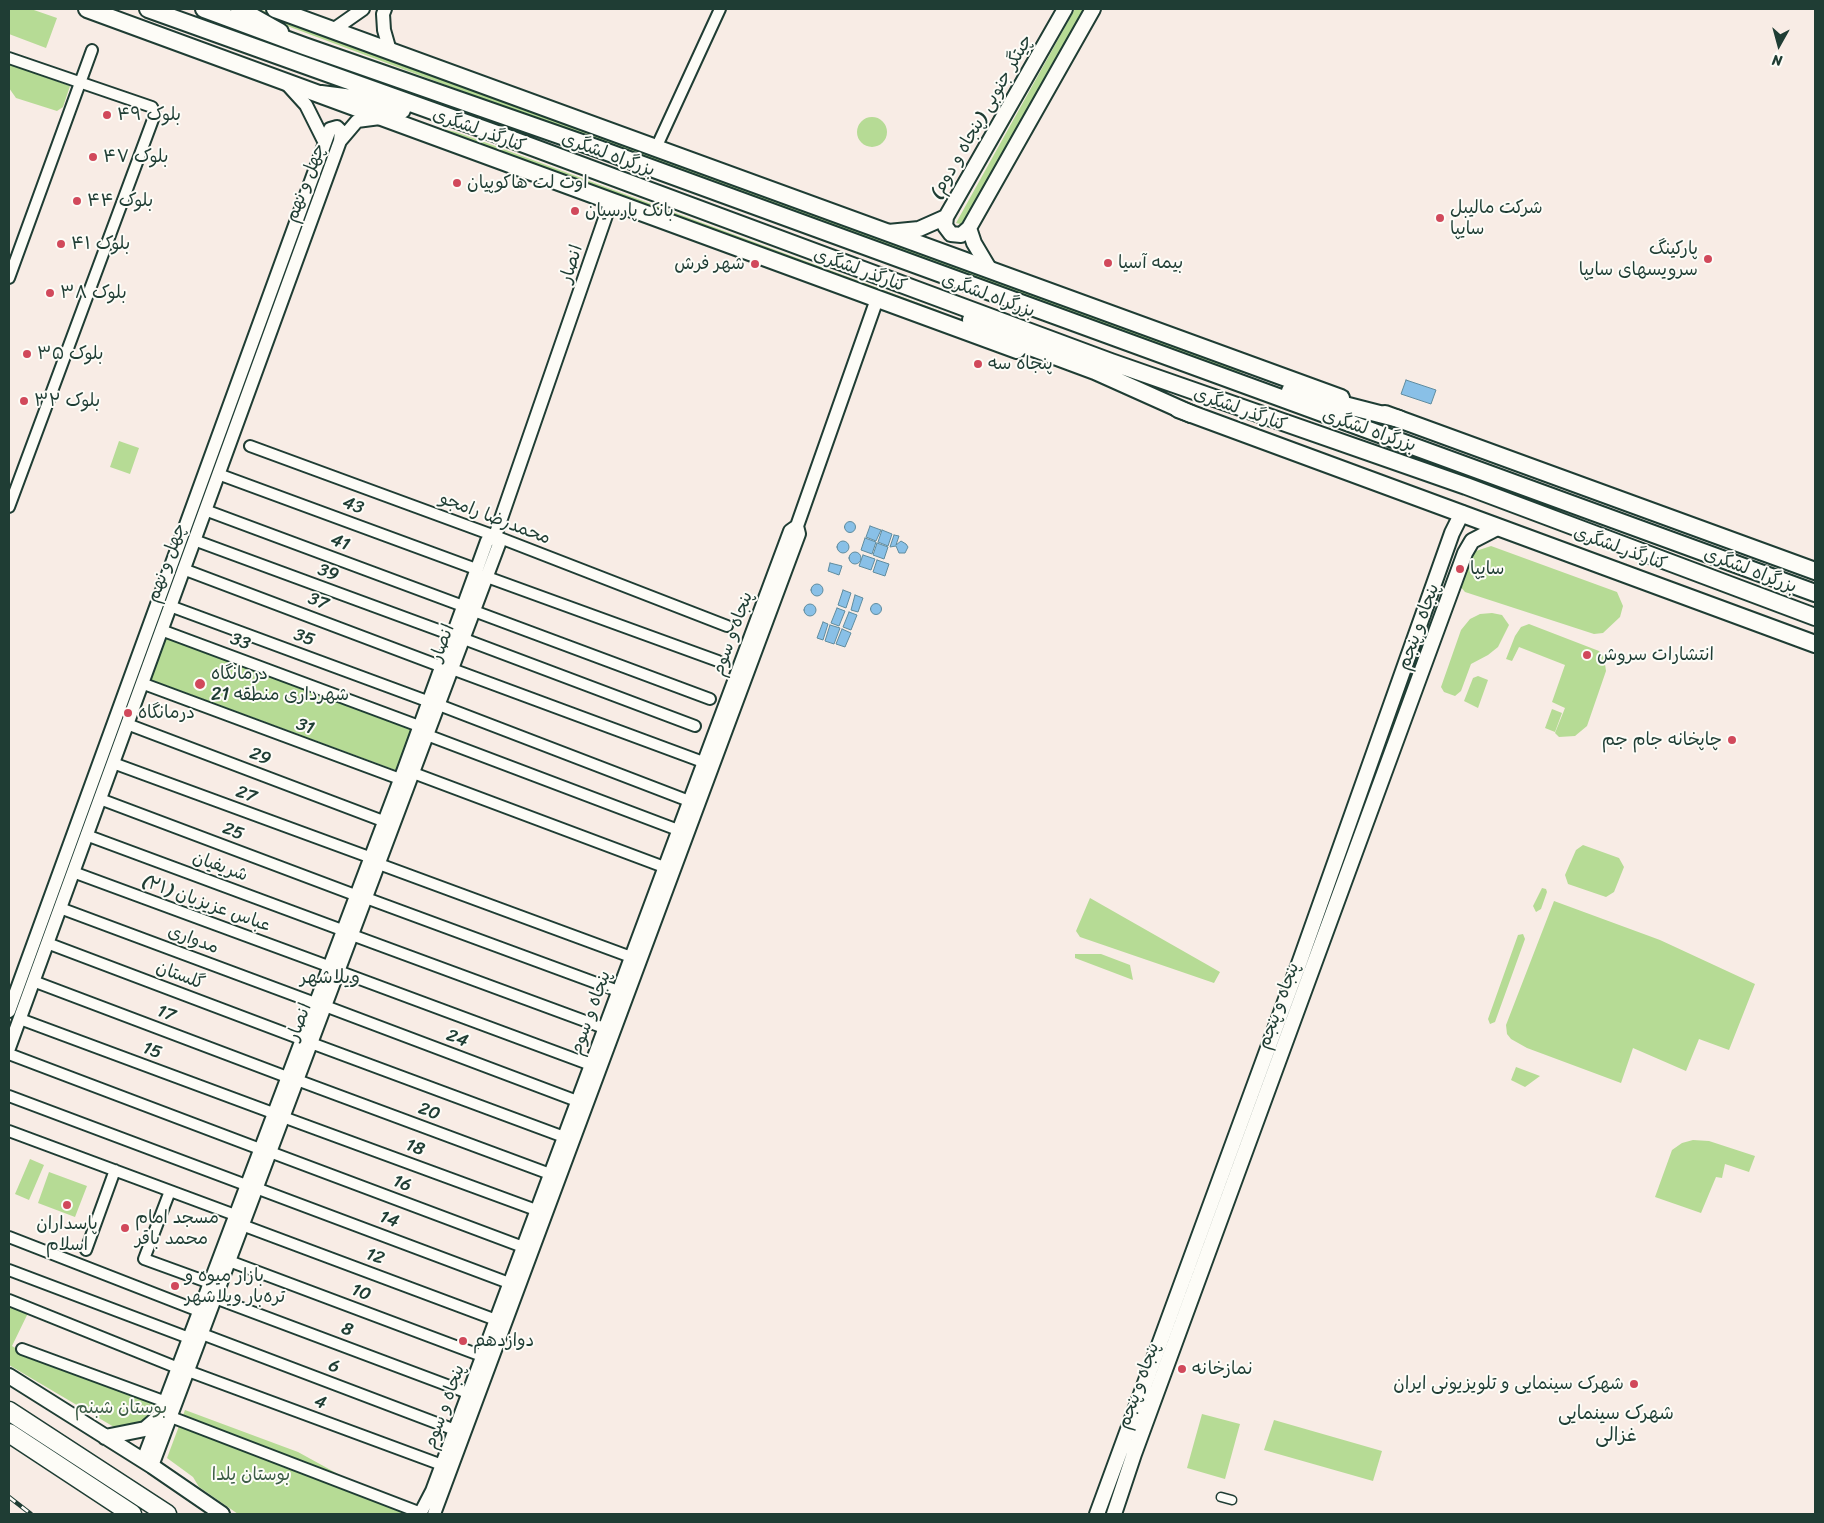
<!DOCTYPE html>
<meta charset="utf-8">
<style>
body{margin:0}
#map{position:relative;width:1824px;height:1523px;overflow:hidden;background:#f8ece5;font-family:Sriracha,sans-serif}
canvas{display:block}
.frame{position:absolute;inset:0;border:10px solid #1f3d34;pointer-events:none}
.north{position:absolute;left:1754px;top:20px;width:50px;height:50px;-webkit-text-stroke:4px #fdfcf7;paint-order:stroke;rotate:187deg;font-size:14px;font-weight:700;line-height:20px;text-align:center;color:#1f3d34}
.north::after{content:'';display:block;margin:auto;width:18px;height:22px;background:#1f3d34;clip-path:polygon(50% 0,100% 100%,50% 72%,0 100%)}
</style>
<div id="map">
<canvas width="1824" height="1523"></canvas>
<div class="frame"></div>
<div class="north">N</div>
</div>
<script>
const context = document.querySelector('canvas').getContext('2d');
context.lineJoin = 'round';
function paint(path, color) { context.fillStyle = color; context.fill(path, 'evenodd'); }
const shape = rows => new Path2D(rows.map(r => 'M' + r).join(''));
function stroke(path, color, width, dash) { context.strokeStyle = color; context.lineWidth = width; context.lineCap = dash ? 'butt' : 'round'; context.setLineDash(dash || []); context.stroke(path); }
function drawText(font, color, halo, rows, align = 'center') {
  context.font = font + ' Sriracha,"Playpen Sans Arabic",sans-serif'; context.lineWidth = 4; context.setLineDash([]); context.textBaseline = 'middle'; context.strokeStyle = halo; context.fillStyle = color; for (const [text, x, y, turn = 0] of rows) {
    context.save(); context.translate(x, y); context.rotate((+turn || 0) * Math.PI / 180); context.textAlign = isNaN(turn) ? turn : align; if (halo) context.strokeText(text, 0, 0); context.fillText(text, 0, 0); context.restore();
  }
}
const green = shape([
 [9,9,31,9,57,18,46,48,9,34],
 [254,9,259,9,1275,379,1208,366,639,157,282,24],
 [1075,9,1087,9,964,225,956,223],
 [9,64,70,86,63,107,57,111,16,98,9,88],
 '857 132a15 15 0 1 1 30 0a15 15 0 1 1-30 0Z',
 [400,119,456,132,487,143,940,311,961,325],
 [119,441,139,448,130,474,110,467],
 [1491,546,1617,592,1623,606,1620,617,1603,633,1594,634,1465,592,1460,586,1473,552],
 [1492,613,1502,615,1509,625,1498,647,1488,655,1471,664,1461,691,1455,696,1444,692,1441,687,1461,630,1470,619,1480,614],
 [1529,624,1599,651,1604,657,1606,671,1587,726,1575,736,1559,737,1555,733,1565,708,1552,702,1565,665,1519,647,1512,661,1506,659,1515,636,1521,627],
 [166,634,414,727,398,771,149,679],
 [1478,676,1488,680,1478,708,1464,701,1473,678],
 [1552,709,1562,713,1555,732,1545,728],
 [1583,845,1619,858,1624,867,1614,892,1606,897,1568,884,1565,875,1576,850],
 [1542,888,1546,889,1547,892,1541,909,1536,912,1533,906],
 [1090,898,1220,972,1214,983,1080,937,1076,931],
 [1554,901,1660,940,1755,984,1729,1050,1699,1039,1686,1071,1633,1048,1621,1083,1527,1048,1511,1039,1507,1034,1506,1025],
 [1523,934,1525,939,1495,1022,1490,1024,1488,1019,1518,935],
 [1075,954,1101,954,1130,965,1133,980,1075,958],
 [1516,1067,1540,1076,1525,1087,1511,1080],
 [1693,1140,1709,1141,1755,1156,1749,1172,1725,1164,1722,1178,1716,1177,1701,1213,1655,1197,1672,1150,1682,1143],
 [30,1159,44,1165,29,1200,15,1194],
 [49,1172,87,1186,75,1217,38,1203],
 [9,1303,29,1311,12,1346,24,1353,162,1403,150,1422,122,1428,114,1427,9,1365],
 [185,1410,298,1452,407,1512,406,1514,238,1514,199,1487,193,1477,167,1458],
 [1202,1414,1240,1424,1225,1479,1187,1468],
 [1274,1420,1382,1451,1373,1481,1264,1450]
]);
const water = shape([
 [1406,380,1436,390,1431,404,1401,394,1406,380],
 '844.5 527a5.5 5.5 0 1 1 11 0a5.5 5.5 0 1 1-11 0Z',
 [870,526,881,530,876,541,866,537,870,526],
 [882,530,892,534,888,546,878,542,882,530],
 [894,535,899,536,896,545,901,541,906,544,908,547,905,553,899,553,896,546,890,547,894,535],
 [865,538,876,542,872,554,861,550,865,538],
 '837 547a6 6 0 1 1 12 0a6 6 0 1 1-12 0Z',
 [877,543,888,547,884,559,873,555,877,543],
 '849 558a6 6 0 1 1 12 0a6 6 0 1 1-12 0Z',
 [863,555,875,559,871,570,859,566,863,555],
 [877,560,889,564,885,576,873,572,877,560],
 [830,563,842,566,839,575,828,571,830,563],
 '811 590a6 6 0 1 1 12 0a6 6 0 1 1-12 0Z',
 [843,590,851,593,846,608,838,605,843,590],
 [855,595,863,598,858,612,851,610,855,595],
 '870.5 609a5.5 5.5 0 1 1 11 0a5.5 5.5 0 1 1-11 0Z',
 '804 610a6 6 0 1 1 12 0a6 6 0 1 1-12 0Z',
 [837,608,845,611,839,626,831,623,837,608],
 [849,612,857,615,851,630,843,627,849,612],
 [823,622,828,624,823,640,817,638,823,622],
 [830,625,840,628,834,644,825,641,830,625],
 [842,629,851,633,845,647,836,644,842,629]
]);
const pedestrian = shape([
 [1221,1497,1232,1500]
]);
const minor = shape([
 [9,58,152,107,155,114,9,507],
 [656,148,720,9],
 [9,278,92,50],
 [250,446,495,536,727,626],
 [218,474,476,569],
 [205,510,463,606],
 [194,540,452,635],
 [183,569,440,666],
 [487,577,718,661],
 [170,606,427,701],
 [474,611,710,699],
 [161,630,419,726],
 [464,639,695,726],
 [452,669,703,762],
 [144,684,400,779],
 [439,705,689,801],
 [127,724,383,821],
 [427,735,678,830],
 [113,763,369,857],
 [408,771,664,867],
 [100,799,355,895],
 [86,835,342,930],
 [379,864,631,957],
 [73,872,328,966],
 [366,898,618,991],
 [60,908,315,1003],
 [352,935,604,1028],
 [47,943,301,1039],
 [338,971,591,1065],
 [33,981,287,1077],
 [325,1006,577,1101],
 [20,1019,273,1113],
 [311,1043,564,1137],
 [9,1054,260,1149],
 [297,1080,550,1174],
 [9,1096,246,1185],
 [283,1117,536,1210],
 [9,1131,235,1215],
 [270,1152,523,1247],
 [256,1188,509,1283],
 [170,1191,144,1259,210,1283],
 [242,1225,496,1320],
 [9,1237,199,1311],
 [86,1250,115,1170],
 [229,1261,482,1356],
 [9,1270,189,1338],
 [215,1298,468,1393],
 [9,1300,178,1368],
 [202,1334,455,1430],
 [22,1349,166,1402],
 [188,1371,442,1465],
 [171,1417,421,1513]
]);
const tertiary = shape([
 [385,9,383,14,384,30,390,51],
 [333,30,363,9],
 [286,83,306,105,324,141],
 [9,1011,330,129,337,127,341,131,340,141],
 [9,1048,340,141,357,121,380,118],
 [143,1460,404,769,487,541,495,536,611,201],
 [152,1466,499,544,495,536],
 [420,1514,432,1491,790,531,797,526,877,299],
 [434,1514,799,534,797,526]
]);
const secondary = shape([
 [946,217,945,226,951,234,961,235,969,228,1093,9],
 [969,228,974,243,990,270],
 [888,232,919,229,946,217,1065,9],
 [9,1376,152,1466,222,1514],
 [105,1437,145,1429,160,1416],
 [1097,1514,1300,961,1452,533,1462,513],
 [1114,1514,1134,1454,1465,553,1472,541,1499,527]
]);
const primary = shape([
 [87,9,1017,350],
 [239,9,280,32],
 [275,9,1341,398],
 [1178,409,1815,644],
 [1385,414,1815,571]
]);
const trunk = shape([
 [148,9,497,134,1111,362,1466,486,1815,617],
 [204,9,304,46,599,149,1815,593],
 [321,94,352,98,402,110],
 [971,320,1006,338,1095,371,1191,414],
 [1290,391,1399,419]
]);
const motorway = shape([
 [9,1411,167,1514],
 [9,1433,132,1514]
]);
const rail = shape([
 [9,1497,31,1514]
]);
const markers = [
 [107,115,5,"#d1495b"],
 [93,157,5,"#d1495b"],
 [457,183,5,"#d1495b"],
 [77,201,5,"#d1495b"],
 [575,211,5,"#d1495b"],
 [1440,218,5,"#d1495b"],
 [61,244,5,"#d1495b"],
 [1708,259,5,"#d1495b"],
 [1108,263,5,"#d1495b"],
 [755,264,5,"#d1495b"],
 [50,293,5,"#d1495b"],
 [27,354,5,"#d1495b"],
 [978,364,5,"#d1495b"],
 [24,401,5,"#d1495b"],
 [1460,569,5,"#d1495b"],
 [1587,655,5,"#d1495b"],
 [200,684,6,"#d1495b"],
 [128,713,5,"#d1495b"],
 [1732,740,5,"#d1495b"],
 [67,1205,5,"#d1495b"],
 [125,1228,5,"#d1495b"],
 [175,1286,5,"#d1495b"],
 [463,1341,5,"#d1495b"],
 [1182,1369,5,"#d1495b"],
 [1634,1384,5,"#d1495b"]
];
const poiNames = [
 ["بلوک ۴۹",117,115],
 ["بلوک ۴۷",103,157],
 ["اوت لت هاکوپیان",467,183],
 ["بلوک ۴۴",87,201],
 ["شرکت مالیبل",1450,208],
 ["سایپا",1450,229],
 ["بانک پارسیان",585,211],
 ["بلوک ۴۱",71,244],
 ["پارکینگ",1698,249,"right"],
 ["سرویسهای سایپا",1698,270,"right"],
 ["بیمه آسیا",1118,263],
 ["شهر فرش",745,264,"right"],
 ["بلوک ۳۸",60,293],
 ["بلوک ۳۵",37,354],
 ["پنجاه سه",988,364],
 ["بلوک ۳۲",34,401],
 ["سایپا",1470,569],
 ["انتشارات سروش",1597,655],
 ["درمانگاه",211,674],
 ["شهرداری منطقه 21",211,695],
 ["درمانگاه",138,713],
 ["چاپخانه جام جم",1722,740,"right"],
 ["مسجد امام",135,1218],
 ["محمد باقر",135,1239],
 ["پاسداران",67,1224,"center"],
 ["اسلام",67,1245,"center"],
 ["بازار میوه و",185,1276],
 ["تره‌بار ویلاشهر",185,1297],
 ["دوازدهم",473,1341],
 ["نمازخانه",1192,1369],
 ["شهرک سینمایی و تلویزیونی ایران",1624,1384,"right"]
];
const streetNames = [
 ["چیتگر جنوبی (پنجاه و دوم)",982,117,-60],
 ["کنارگذر لشگری",479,131,20],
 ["بزرگراه لشگری",608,155,20],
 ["چهل و نهم",306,183,-69],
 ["انصار",572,264,-72],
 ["کنارگذر لشگری",860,271,20],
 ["بزرگراه لشگری",988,296,20],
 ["کنارگذر لشگری",1240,410,20],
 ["بزرگراه لشگری",1369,431,19],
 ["43",353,506,20],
 ["محمدرضا رامجو",495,519,21],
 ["41",340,543,21],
 ["کنارگذر لشگری",1620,549,20],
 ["چهل و نهم",167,563,-70],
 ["بزرگراه لشگری",1750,571,21],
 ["39",328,573,20],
 ["37",318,602,21],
 ["پنجاه و پنجم",1419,627,-70],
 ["پنجاه و سوم",733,634,-70],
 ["35",304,638,20],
 ["33",240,642,21],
 ["انصار",443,643,-69],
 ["31",305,727,20],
 ["29",260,757,21],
 ["27",246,795,20],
 ["25",233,832,21],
 ["شریفیان",220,867,20],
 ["عباس عزیزیان (۲۱)",206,904,20],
 ["مدواری",193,940,20],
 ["گلستان",180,976,21],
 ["پنجاه و پنجم",1279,1006,-70],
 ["پنجاه و سوم",591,1013,-70],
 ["17",166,1014,21],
 ["انصار",300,1022,-69],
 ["24",457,1039,21],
 ["15",152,1051,20],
 ["20",429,1112,20],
 ["18",415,1148,20],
 ["16",402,1184,21],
 ["14",389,1220,21],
 ["12",375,1257,20],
 ["10",361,1293,21],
 ["8",347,1330,21],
 ["6",334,1367,21],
 ["پنجاه و پنجم",1139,1386,-70],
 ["4",320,1403,20],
 ["پنجاه و سوم",445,1407,-70]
];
const parkNames = [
 ["بوستان شبنم",121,1408],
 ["بوستان یلدا",251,1475]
];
const neighbourhoodNames = [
 ["ویلاشهر",330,978],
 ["شهرک سینمایی",1616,1414],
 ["غزالی",1616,1436]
];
paint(green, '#b6db95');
paint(water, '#89c0e7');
stroke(water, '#5f8c9f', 1);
stroke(pedestrian, '#1f3d34', 11);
stroke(minor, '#1f3d34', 14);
stroke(tertiary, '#1f3d34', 16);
stroke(secondary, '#1f3d34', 18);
stroke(primary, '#1f3d34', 20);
stroke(trunk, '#1f3d34', 20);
stroke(motorway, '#1f3d34', 21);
stroke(pedestrian, '#fdfcf7', 8);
stroke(minor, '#fdfcf7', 10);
stroke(tertiary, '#fdfcf7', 12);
stroke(secondary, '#fdfcf7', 14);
stroke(primary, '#fdfcf7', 16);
stroke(trunk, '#fdfcf7', 16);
stroke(motorway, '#fdfcf7', 18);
stroke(rail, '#1f3d34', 4.5);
stroke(rail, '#fdfcf7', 2.5, [8]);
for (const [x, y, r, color] of markers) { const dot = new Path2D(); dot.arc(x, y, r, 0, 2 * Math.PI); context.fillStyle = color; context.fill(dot); stroke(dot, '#fdfcf7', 2); }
drawText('18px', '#1f3d34', '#fdfcf7', poiNames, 'left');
drawText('18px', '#1f3d34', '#fdfcf7', streetNames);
drawText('18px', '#3d5d47', '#fdfcf7', parkNames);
drawText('19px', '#1f3d34', '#fdfcf7', neighbourhoodNames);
</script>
